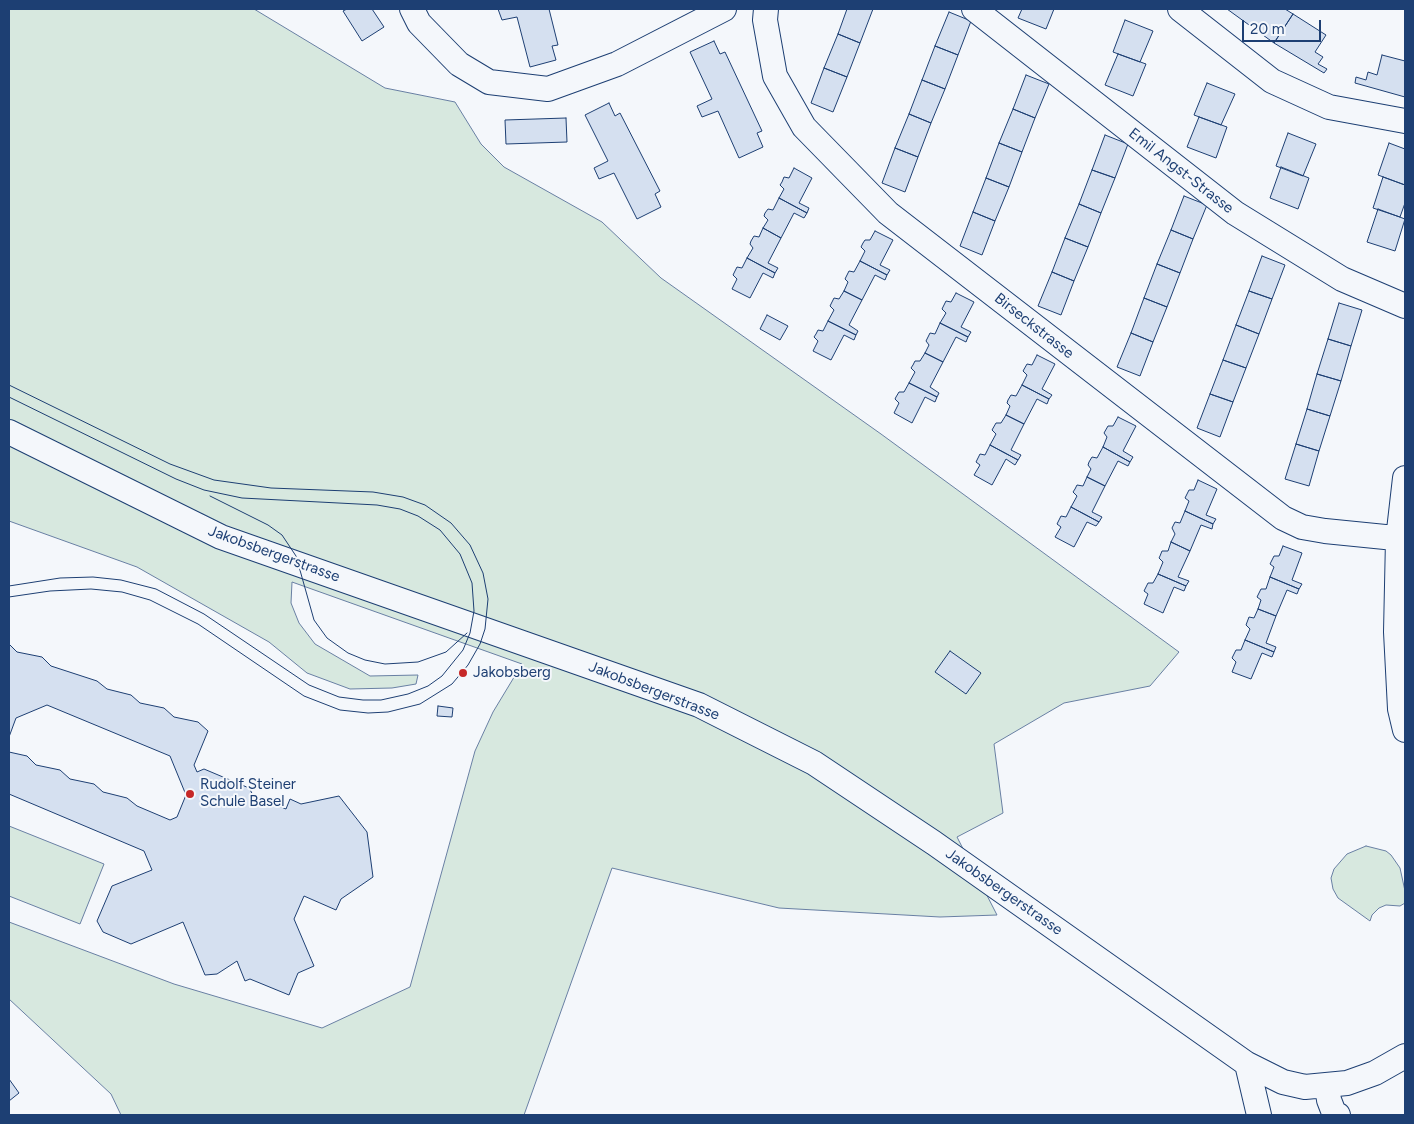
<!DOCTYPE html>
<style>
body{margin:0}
#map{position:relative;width:1414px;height:1124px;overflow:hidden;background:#f4f7fb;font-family:Figtree,sans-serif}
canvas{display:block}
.frame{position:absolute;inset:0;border:10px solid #1d3f73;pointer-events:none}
.scale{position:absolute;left:1242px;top:20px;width:79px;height:22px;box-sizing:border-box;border:2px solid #1d3f73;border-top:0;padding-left:6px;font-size:15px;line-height:18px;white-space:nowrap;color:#1d3f73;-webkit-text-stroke:4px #f4f7fb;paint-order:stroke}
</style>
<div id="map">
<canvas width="1414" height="1124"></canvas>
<div class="frame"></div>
<div class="scale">20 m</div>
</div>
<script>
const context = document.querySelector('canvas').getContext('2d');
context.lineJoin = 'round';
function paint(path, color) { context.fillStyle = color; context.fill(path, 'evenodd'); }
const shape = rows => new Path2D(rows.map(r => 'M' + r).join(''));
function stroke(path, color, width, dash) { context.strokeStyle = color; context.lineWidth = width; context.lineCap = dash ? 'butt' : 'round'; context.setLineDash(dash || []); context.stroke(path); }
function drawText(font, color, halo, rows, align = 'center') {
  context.font = font + ' Figtree,sans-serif'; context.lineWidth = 4; context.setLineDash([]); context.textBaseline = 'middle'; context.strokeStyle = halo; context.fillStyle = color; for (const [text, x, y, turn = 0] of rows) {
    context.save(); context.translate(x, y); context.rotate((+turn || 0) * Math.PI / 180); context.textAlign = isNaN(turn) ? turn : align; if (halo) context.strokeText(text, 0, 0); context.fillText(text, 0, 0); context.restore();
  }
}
const green = shape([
 [9,9,254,9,385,88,455,102,481,144,504,167,602,222,661,278,881,434,1179,652,1150,686,1064,703,994,744,1003,813,957,837,997,915,940,917,779,908,612,868,524,1115,121,1115,111,1094,9,999,9,922,174,984,322,1028,410,987,475,751,493,712,522,664,292,582,291,603,299,623,315,644,370,676,418,675,416,684,392,688,350,689,307,673,269,642,137,567,9,521,9,9],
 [9,826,104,864,80,924,9,896,9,826],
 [1366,846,1386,851,1391,855,1400,868,1405,891,1405,903,1400,906,1386,905,1379,908,1372,915,1370,921,1338,898,1333,889,1331,878,1334,869,1347,854,1366,846]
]);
const building = shape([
 [347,9,372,9,384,27,362,41,343,11,347,9],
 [498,9,549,9,558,45,552,46,556,60,530,67,517,17,502,20,498,9],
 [847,9,873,9,860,43,838,34,847,9],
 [1022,9,1054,9,1046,29,1018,18,1022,9],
 [1227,9,1285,9,1293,14,1274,43,1227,9],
 [949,12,971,21,958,55,935,46,949,12],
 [1293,14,1326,35,1315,52,1323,57,1318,64,1327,69,1324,73,1274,43,1293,14],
 [1125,20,1153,31,1140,62,1113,52,1125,20],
 [838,34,860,43,847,77,824,68,838,34],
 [714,41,720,54,725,52,762,131,757,133,763,147,739,158,718,111,702,117,697,106,712,99,690,52,714,41],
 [935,46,958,55,945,89,922,80,935,46],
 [1118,54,1146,64,1133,96,1105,85,1118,54],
 [1382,55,1405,61,1405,97,1355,83,1356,77,1366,80,1368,72,1377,75,1382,55],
 [824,68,847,77,833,112,811,103,824,68],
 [1026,75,1049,84,1035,118,1013,109,1026,75],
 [922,80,945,89,931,123,909,114,922,80],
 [1207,83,1235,94,1221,125,1194,115,1207,83],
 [609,103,615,116,620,113,660,191,655,194,661,207,637,219,614,173,599,179,594,168,608,161,585,115,609,103],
 [1013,109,1035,118,1022,152,999,143,1013,109],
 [909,114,931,123,918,157,895,148,909,114],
 [1199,117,1227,127,1216,158,1187,147,1199,117],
 [566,118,567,142,506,144,505,120,566,118],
 [1288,133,1316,144,1303,176,1276,166,1288,133],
 [1105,135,1128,144,1115,178,1092,170,1105,135],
 [999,143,1022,152,1009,187,986,178,999,143],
 [1389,143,1405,149,1405,185,1378,175,1389,143],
 [895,148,918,157,905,192,882,183,895,148],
 [1281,167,1309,178,1298,209,1270,198,1281,167],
 [794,168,812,178,799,203,809,208,807,213,779,198,784,189,780,185,782,182,784,177,789,178,794,168],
 [1092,170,1115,178,1101,213,1079,204,1092,170],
 [1383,177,1405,185,1405,203,1400,217,1373,208,1383,177],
 [986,178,1009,187,995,221,973,212,986,178],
 [1184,196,1207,205,1193,239,1171,230,1184,196],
 [779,198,807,213,804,218,794,213,781,238,763,228,768,220,764,216,765,213,768,209,773,210,779,198],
 [1079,204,1101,213,1088,247,1065,238,1079,204],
 [1378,209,1405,219,1395,251,1367,242,1378,209],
 [973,212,995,221,982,255,960,246,973,212],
 [763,228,781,238,768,263,778,268,775,273,747,258,753,248,750,244,751,241,754,236,759,237,763,228],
 [1171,230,1193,239,1180,273,1157,264,1171,230],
 [875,231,893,240,880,265,890,270,887,275,860,261,865,251,861,247,863,243,865,240,870,240,875,231],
 [1065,238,1088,247,1074,281,1052,272,1065,238],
 [1262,256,1285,265,1272,299,1249,291,1262,256],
 [747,258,775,273,773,278,763,273,750,298,732,289,737,279,733,275,737,267,742,268,747,258],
 [860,261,887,275,885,280,875,275,862,300,844,291,848,282,845,279,849,271,854,272,860,261],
 [1157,264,1180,273,1167,307,1144,298,1157,264],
 [1052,272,1074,281,1061,315,1038,306,1052,272],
 [844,291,862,300,849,325,858,331,856,335,828,321,834,310,830,306,834,298,839,299,844,291],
 [1249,291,1272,299,1259,334,1236,325,1249,291],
 [956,293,974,302,961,327,971,332,968,337,940,323,946,313,942,309,946,301,951,302,956,293],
 [1144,298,1167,307,1153,342,1131,333,1144,298],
 [1339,303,1362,310,1351,346,1328,339,1339,303],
 [767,315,788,326,780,340,760,329,767,315],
 [828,321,856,335,854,340,844,335,831,360,813,351,818,341,814,337,816,334,818,330,823,331,828,321],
 [940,323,968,337,966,342,956,337,943,362,925,353,929,345,926,341,930,333,935,334,940,323],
 [1236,325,1259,334,1246,368,1223,360,1236,325],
 [1131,333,1153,342,1140,376,1117,367,1131,333],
 [1328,339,1351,346,1341,381,1317,374,1328,339],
 [925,353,943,362,930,387,939,393,937,397,909,383,915,372,911,368,913,365,915,361,920,361,925,353],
 [1037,355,1055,364,1042,389,1052,395,1049,399,1022,385,1027,375,1023,371,1027,364,1032,365,1037,355],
 [1223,360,1246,368,1233,402,1210,394,1223,360],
 [1317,374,1341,381,1330,416,1307,409,1317,374],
 [909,383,937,397,935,402,925,397,912,423,894,413,899,403,895,399,896,397,899,392,904,392,909,383],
 [1022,385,1049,399,1047,404,1037,399,1024,424,1006,415,1010,406,1007,403,1008,400,1011,395,1016,396,1022,385],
 [1210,394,1233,402,1220,437,1197,428,1210,394],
 [1307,409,1330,416,1319,451,1296,444,1307,409],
 [1006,415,1024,424,1011,450,1021,455,1018,460,990,445,996,434,992,430,996,423,1001,423,1006,415],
 [1118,417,1136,426,1123,451,1133,457,1130,462,1103,447,1107,437,1104,433,1108,426,1113,426,1118,417],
 [1296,444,1319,451,1309,486,1285,479,1296,444],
 [990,445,1018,460,1015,465,1006,459,992,485,974,475,980,465,976,462,980,454,985,455,990,445],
 [1103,447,1130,462,1128,466,1118,461,1105,486,1087,477,1091,469,1088,465,1089,462,1092,457,1097,458,1103,447],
 [1087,477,1105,486,1092,512,1102,517,1099,522,1071,507,1077,496,1073,492,1075,489,1077,485,1083,486,1087,477],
 [1198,480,1217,489,1206,515,1216,519,1213,524,1185,511,1189,501,1185,498,1189,490,1194,490,1198,480],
 [1071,507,1099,522,1096,526,1087,522,1074,547,1055,537,1061,527,1057,524,1061,516,1066,517,1071,507],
 [1185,511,1213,524,1212,529,1201,525,1190,551,1171,542,1175,534,1172,528,1175,522,1180,523,1185,511],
 [1171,542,1190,551,1178,577,1189,581,1186,586,1158,574,1163,562,1159,558,1160,556,1162,551,1168,551,1171,542],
 [1283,546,1302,553,1292,580,1302,584,1299,589,1270,577,1274,567,1270,564,1274,556,1279,556,1283,546],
 [1158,574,1186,586,1184,591,1174,587,1163,613,1144,604,1148,594,1144,591,1148,583,1153,583,1158,574],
 [1270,577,1299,589,1297,594,1287,590,1276,616,1258,609,1261,600,1257,597,1261,589,1266,589,1270,577],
 [1258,609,1276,616,1266,643,1276,647,1274,652,1245,640,1250,629,1246,625,1249,617,1254,618,1258,609],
 [1245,640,1274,652,1272,657,1262,653,1251,679,1232,672,1236,662,1232,658,1236,650,1241,650,1245,640],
 [9,644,17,652,42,657,51,666,97,681,107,689,131,695,140,703,164,708,174,717,198,722,208,731,194,765,197,772,204,769,249,788,253,795,286,809,290,799,301,804,339,796,367,832,373,877,341,899,336,910,304,896,294,919,314,966,298,973,289,995,250,979,245,981,237,961,217,974,205,975,183,922,131,944,103,932,97,921,112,886,152,870,144,851,9,794,9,752,27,756,36,765,60,770,70,779,94,784,103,792,127,798,137,806,170,820,177,817,186,795,170,756,47,705,16,718,9,737,9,644],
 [950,651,981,673,966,694,935,672,950,651],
 [438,706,453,708,452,717,437,716,438,706],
 [9,1079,19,1093,9,1101,9,1079]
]);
const street = shape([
 [412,9,419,23,459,64,489,82,548,89,617,64,724,9],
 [766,9,765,20,775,76,804,127,888,213,1283,518,1302,527,1325,531,1405,539],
 [974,9,1235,213,1342,279,1405,306],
 [1180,9,1272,81,1329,107,1405,121],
 [9,432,221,537,699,705,814,763,934,843,1247,1064,1283,1082,1305,1087,1347,1083,1375,1073,1405,1056],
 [1405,478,1398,539,1396,632,1400,709,1405,730],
 [1247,1064,1259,1115],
 [1327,1086,1329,1100,1334,1113,1338,1115]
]);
const tram = shape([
 [9,385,170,464,214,480,271,488,373,492,403,497,425,505,451,523,470,545,483,573,488,599,485,629,480,644,468,665,452,684,420,704,388,712,368,713,340,710,304,696,198,624,150,600,122,592,91,589,50,591,9,597],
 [9,397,176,479,204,490,242,498,377,505,400,509,418,516,440,530,460,554,472,583,474,611,470,633,463,650,442,676,428,686,408,694,381,700,363,700,339,697,309,685,204,614,156,589,121,580,93,577,60,578,9,586],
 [210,496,268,525,282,535,296,556,314,620,327,638,348,653,365,660,385,664,418,662,446,652,467,633]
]);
const markers = [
 [463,673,5,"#c62828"],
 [190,794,5,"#c62828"]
];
const streetNames = [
 ["Emil Angst-Strasse",1181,171,38],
 ["Birseckstrasse",1034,326,38],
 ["Jakobsbergerstrasse",274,554,20],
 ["Jakobsbergerstrasse",654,691,21],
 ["Jakobsbergerstrasse",1004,892,35]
];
const poiNames = [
 ["Jakobsberg",473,673],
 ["Rudolf Steiner",200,785],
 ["Schule Basel",200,802]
];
paint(green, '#d7e8df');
stroke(green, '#687fa3', 1);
paint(building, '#d5e0f0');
stroke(building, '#1d3f73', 1);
stroke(street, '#1d3f73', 26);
stroke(street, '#f4f7fb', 24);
stroke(tram, '#1d3f73', 1);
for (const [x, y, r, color] of markers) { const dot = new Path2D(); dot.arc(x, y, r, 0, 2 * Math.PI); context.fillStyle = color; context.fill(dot); stroke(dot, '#f4f7fb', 2); }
drawText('15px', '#1d3f73', '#f4f7fb', streetNames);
drawText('15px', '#1d3f73', '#f4f7fb', poiNames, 'left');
</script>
